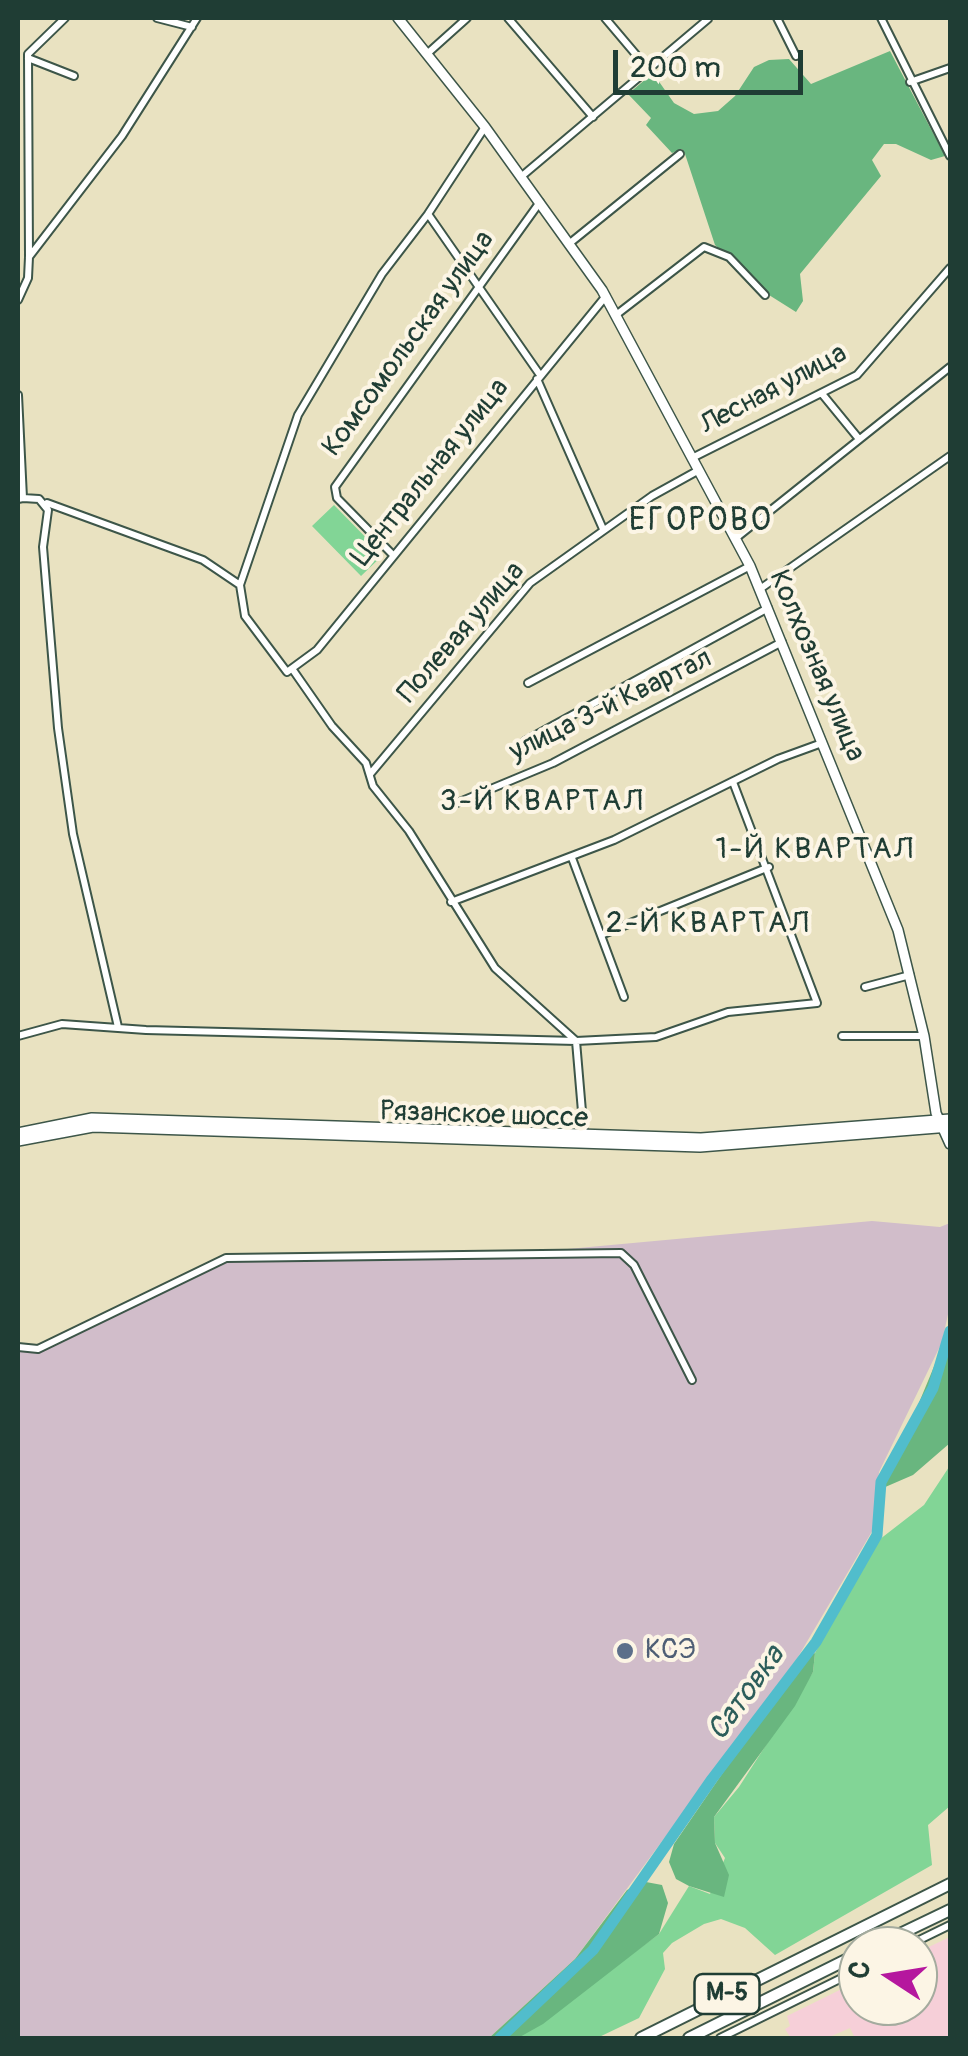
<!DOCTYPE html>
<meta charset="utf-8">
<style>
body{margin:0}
#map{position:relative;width:968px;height:2056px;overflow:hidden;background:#e9e2c1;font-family:Pangolin,sans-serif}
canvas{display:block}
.frame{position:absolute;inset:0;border:20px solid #1f3d34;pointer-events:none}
.north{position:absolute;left:838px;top:1926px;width:100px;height:100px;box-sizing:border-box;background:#fcf5e5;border:2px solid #a4ab9e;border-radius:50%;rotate:282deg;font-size:28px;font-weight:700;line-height:40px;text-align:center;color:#1f3d34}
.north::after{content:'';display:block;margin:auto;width:35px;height:45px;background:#b5179e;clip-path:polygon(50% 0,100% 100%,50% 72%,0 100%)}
.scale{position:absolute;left:613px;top:50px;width:190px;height:45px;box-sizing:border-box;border:5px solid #1f3d34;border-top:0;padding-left:12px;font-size:30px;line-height:35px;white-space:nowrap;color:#1f3d34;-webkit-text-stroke:8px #fcf5e5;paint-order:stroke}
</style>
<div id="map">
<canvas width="968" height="2056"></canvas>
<div class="frame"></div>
<div class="north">С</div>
<div class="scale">200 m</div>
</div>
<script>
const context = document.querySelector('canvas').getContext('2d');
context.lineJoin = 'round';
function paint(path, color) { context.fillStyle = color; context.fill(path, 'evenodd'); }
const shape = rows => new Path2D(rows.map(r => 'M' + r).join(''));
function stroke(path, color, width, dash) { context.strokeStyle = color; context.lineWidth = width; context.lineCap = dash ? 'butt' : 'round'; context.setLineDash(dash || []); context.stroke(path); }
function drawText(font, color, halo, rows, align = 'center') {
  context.font = font + ' Pangolin,sans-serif'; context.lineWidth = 8; context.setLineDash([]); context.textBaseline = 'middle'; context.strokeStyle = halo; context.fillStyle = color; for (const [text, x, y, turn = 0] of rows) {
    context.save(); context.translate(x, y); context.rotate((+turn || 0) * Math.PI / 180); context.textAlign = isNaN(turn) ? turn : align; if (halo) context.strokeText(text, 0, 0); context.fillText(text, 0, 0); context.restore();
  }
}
const built = shape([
 [950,1937,950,2038,855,2038,850,2028,827,2038,791,2038,785,2029,790,2026,787,2016,858,1981,858,2006,918,2006,918,1952]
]);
const industrial = shape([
 [872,1221,940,1227,950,1223,950,1305,942,1342,879,1472,874,1528,798,1657,575,1959,489,2038,18,2038,18,1346,41,1348,226,1258,459,1259]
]);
const green = shape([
 [334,505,383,555,361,576,312,526],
 [950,1457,950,1806,928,1825,932,1865,775,1955,745,1928,721,1919,704,1924,672,1943,663,1953,665,1969,639,2018,597,2038,518,2038,659,1934,689,1886,710,1894,725,1858,715,1843,714,1817,739,1787,813,1672,815,1653,875,1543,924,1505,949,1467]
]);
const forest = shape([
 [890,51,945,156,931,160,896,144,884,144,872,160,881,176,800,274,803,301,796,312,769,295,715,245,685,154,682,149,672,153,646,125,651,118,628,94,653,73,674,103,694,114,718,111,735,96,754,67,769,60,789,59,811,84],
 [950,1328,950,1443,913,1475,883,1488,880,1475,911,1422],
 [815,1653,813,1672,795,1706,714,1817,715,1843,729,1875,724,1897,689,1886,676,1879,669,1862,674,1844,761,1717,804,1659],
 [646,1882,662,1885,668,1903,659,1934,543,2024,518,2038,489,2038,575,1959,627,1890]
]);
const river = shape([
 [500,2038,593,1950,712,1779,816,1642,877,1535,881,1482,933,1388,950,1331]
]);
const minor = shape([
 [157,18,192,27],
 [508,18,593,117],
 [605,18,649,70],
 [777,18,796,56],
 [881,18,950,156],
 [428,53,467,18],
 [28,58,74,76],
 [910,82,950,68],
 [485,127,428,214,540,375],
 [522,176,708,19],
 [428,214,382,274,298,415,240,585,245,616,287,672,317,650,606,296],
 [570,243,680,154],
 [29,257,122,136,197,18],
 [18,300,28,278,29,257,28,54,65,18],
 [616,315,704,247,729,257,765,295],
 [537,379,603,529],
 [18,395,23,498,18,499],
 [823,395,859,439],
 [694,457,857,375,950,268],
 [23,498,39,499,48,510,43,547,58,728,73,834,118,1027],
 [47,503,203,560,240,585],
 [736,538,950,367],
 [393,555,337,498,335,487,540,202],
 [760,589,950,456],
 [293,670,332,726,366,763,373,786,409,831,495,968,576,1041,584,1135],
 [528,683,750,566],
 [525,741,768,608],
 [371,773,530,583,652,496,699,470],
 [457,803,553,763,782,642],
 [572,858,624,997],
 [451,902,614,840,778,759,822,743],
 [601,935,769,867],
 [865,987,910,975],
 [18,1036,62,1024,146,1030,576,1041,656,1037,728,1012,817,1003,733,782],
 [842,1036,924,1036],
 [18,1347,38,1349,226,1258,621,1253,634,1265,692,1380],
 [907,1946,950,1925],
 [720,2038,858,1970]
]);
const secondary = shape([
 [398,18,485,127,602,290,750,566,898,930,924,1036,936,1113,950,1144]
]);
const primary = shape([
 [18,1133,92,1118,701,1138,950,1119],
 [18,1141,93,1127,700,1147,950,1127]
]);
const trunk = shape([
 [875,1946,950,1910],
 [641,2038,950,1884],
 [689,2038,858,1954]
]);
const markers = [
 [625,1651,10,"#5c6f8a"]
];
const shields = [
 [727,1994,65]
];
const shieldNames = [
 ["М-5",727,1994]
];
const streetNames = [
 ["Комсомольская улица",409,344,-54],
 ["Лесная улица",774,390,-28],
 ["Центральная улица",431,473,-51],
 ["Полевая улица",462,633,-49],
 ["Колхозная улица",816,666,67],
 ["улица 3-й Квартал",611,706,-26],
 ["Рязанское шоссе",484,1116,2]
];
const serviceNames = [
 ["КСЭ",645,1651]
];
const neighbourhoodNames = [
 ["3-Й КВАРТАЛ",542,802],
 ["1-Й КВАРТАЛ",815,850],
 ["2-Й КВАРТАЛ",708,924]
];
const waterNames = [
 ["Сатовка",747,1694,-54]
];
const quarterNames = [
 ["ЕГОРОВО",701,522]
];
paint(built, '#f6cfd8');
paint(industrial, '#d1bdca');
paint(green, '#82d596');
paint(forest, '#69b67f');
stroke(river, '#51bdcc', 11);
stroke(minor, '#3d5649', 10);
stroke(secondary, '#3d5649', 12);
stroke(primary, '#3d5649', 12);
stroke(trunk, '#3d5649', 14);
stroke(minor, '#fff', 6);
stroke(secondary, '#fff', 9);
stroke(primary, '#fff', 9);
stroke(trunk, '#fff', 10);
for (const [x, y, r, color] of markers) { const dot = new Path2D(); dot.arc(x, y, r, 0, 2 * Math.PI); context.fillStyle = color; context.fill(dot); stroke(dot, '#fcf5e5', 4); }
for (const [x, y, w] of shields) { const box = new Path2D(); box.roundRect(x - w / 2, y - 20, w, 40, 8); context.fillStyle = '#fcf5e5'; context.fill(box); stroke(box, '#1f3d34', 2.5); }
drawText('bold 25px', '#1f3d34', null, shieldNames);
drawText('28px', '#1f3d34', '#fcf5e5', streetNames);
drawText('28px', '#4e5e75', '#fcf5e5', serviceNames, 'left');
context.letterSpacing = '2.5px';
drawText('30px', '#1f3d34', '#fcf5e5', neighbourhoodNames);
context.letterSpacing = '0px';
drawText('italic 30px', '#2c5d5a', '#fcf5e5', waterNames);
context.letterSpacing = '2.5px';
drawText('32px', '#1f3d34', '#fcf5e5', quarterNames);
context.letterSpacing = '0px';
</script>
